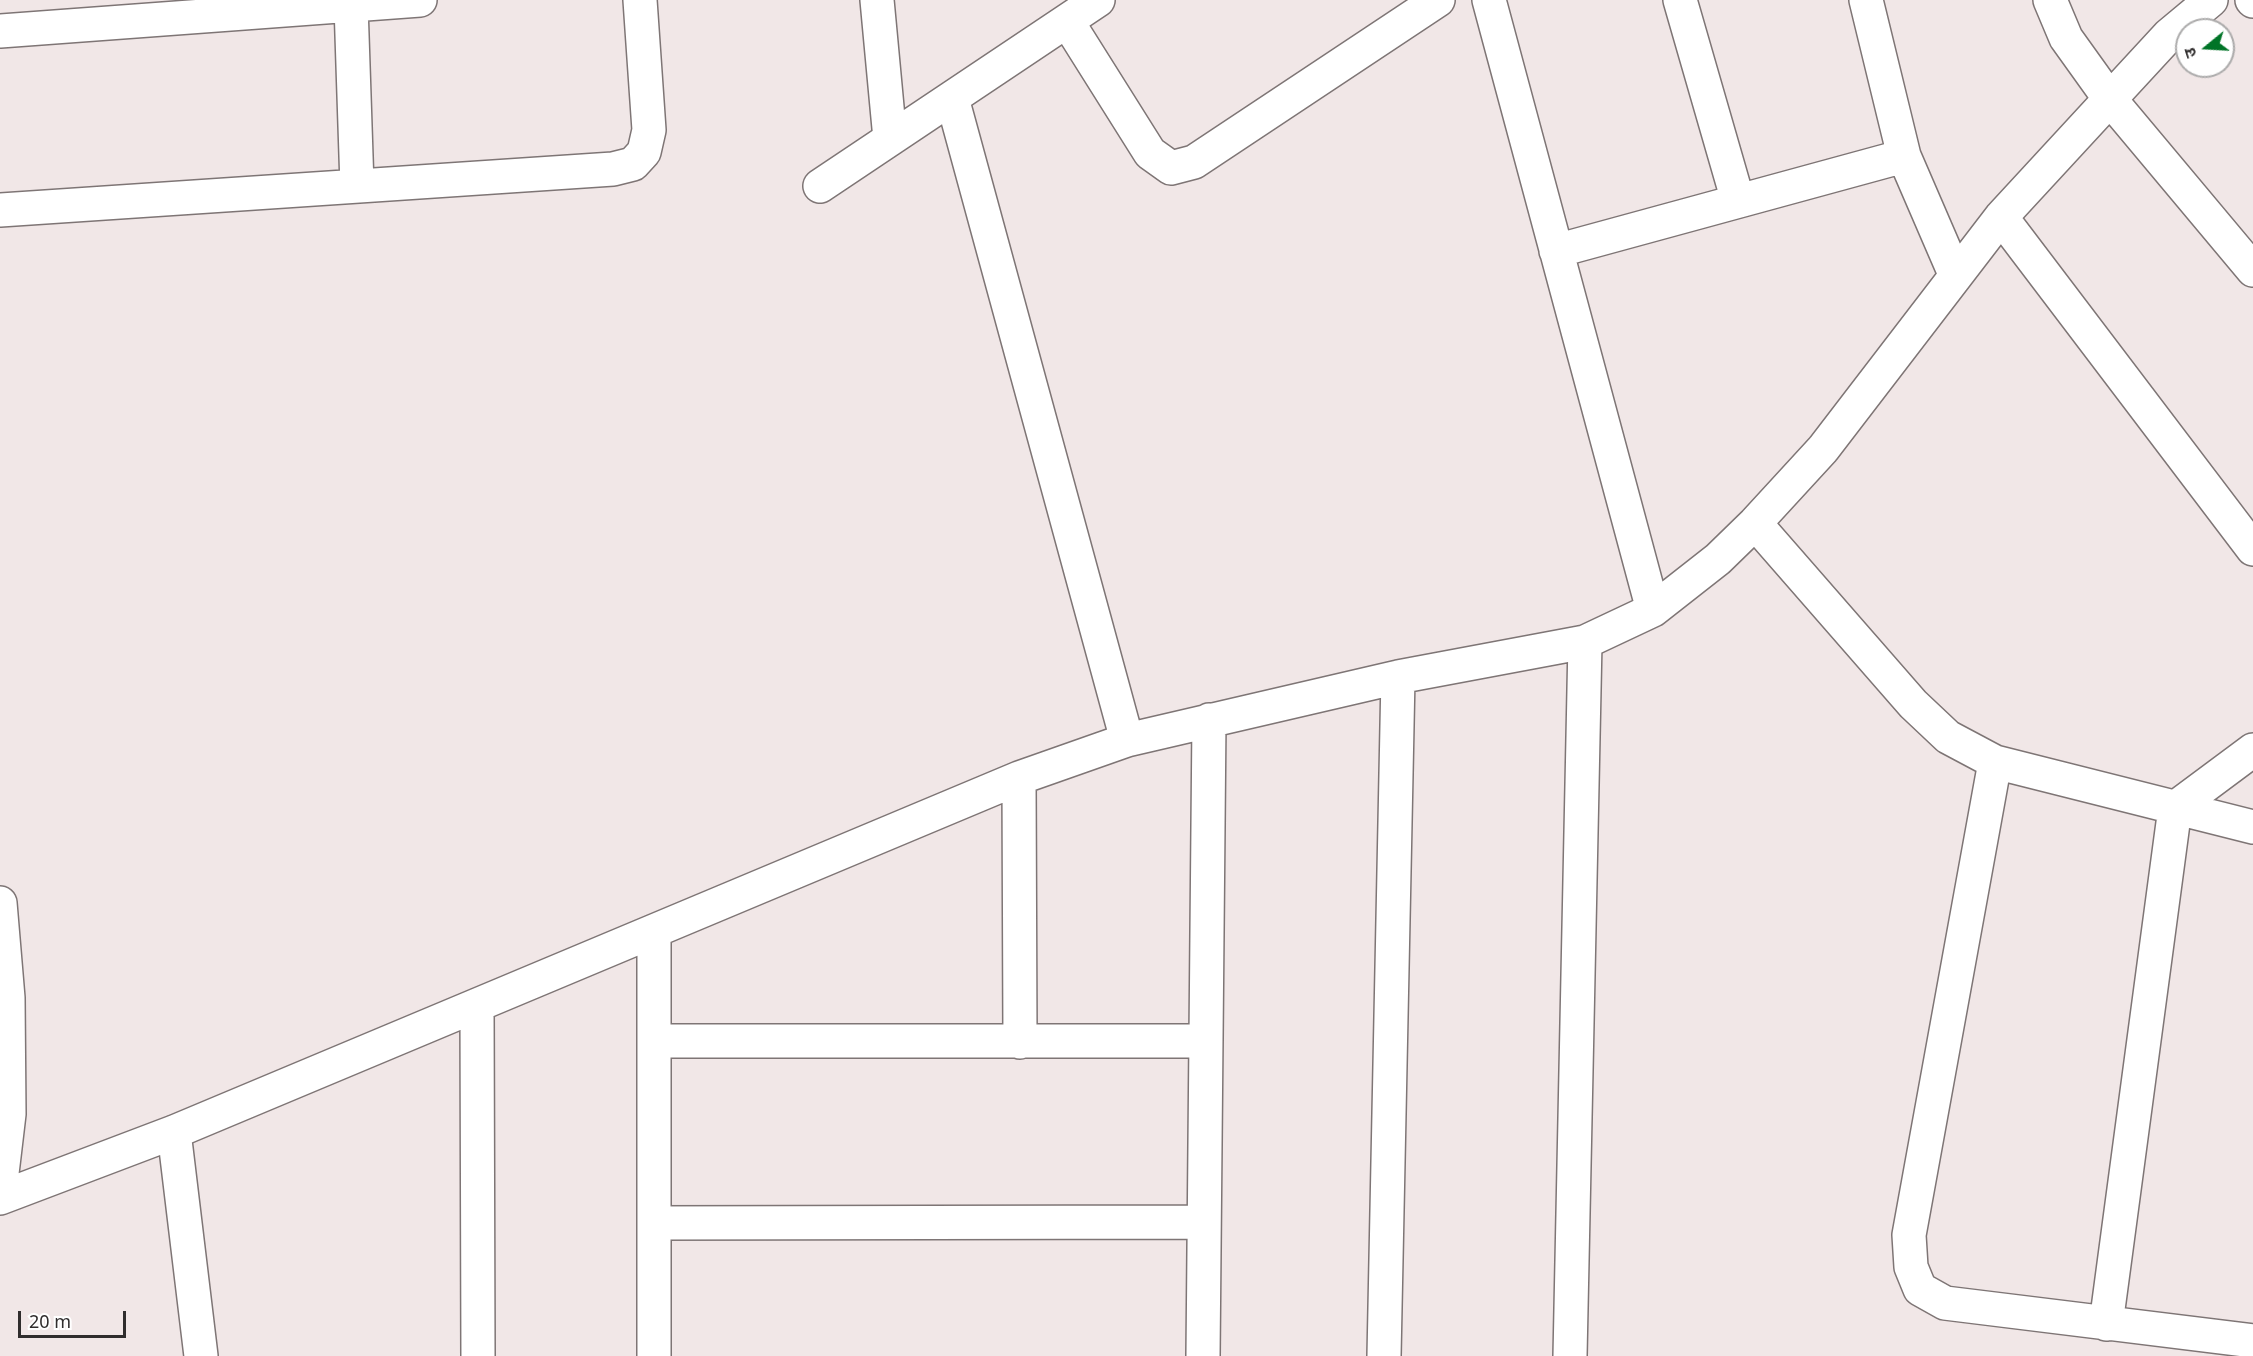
<!DOCTYPE html>
<meta charset="utf-8">
<style>
body{margin:0}
#map{position:relative;width:2253px;height:1356px;overflow:hidden;background:#f1e7e7;font-family:"Noto Sans","Noto Sans Devanagari",sans-serif}
canvas{display:block}
.north{position:absolute;left:2175px;top:18px;width:60px;height:60px;box-sizing:border-box;background:#fff;border:2px solid #acabab;border-radius:50%;rotate:252deg;font-size:16px;font-weight:700;line-height:24px;text-align:center;color:#302d2d}
.north::after{content:'';display:block;margin:auto;width:21px;height:27px;background:#007427;clip-path:polygon(50% 0,100% 100%,50% 72%,0 100%)}
.scale{position:absolute;left:18px;top:1311px;width:108px;height:27px;box-sizing:border-box;border:3px solid #302d2d;border-top:0;padding-left:8px;font-size:18px;line-height:21px;white-space:nowrap;color:#302d2d;-webkit-text-stroke:4px #fff;paint-order:stroke}
</style>
<div id="map">
<canvas width="2253" height="1356"></canvas>
<div class="north">उ</div>
<div class="scale">20 m</div>
</div>
<script>
const context = document.querySelector('canvas').getContext('2d');
context.lineJoin = 'round';
const shape = rows => new Path2D(rows.map(r => 'M' + r).join(''));
function stroke(path, color, width, dash) { context.strokeStyle = color; context.lineWidth = width; context.lineCap = dash ? 'butt' : 'round'; context.setLineDash(dash || []); context.stroke(path); }
const minor = shape([
 [877,0,890,139],
 [1489,0,1653,610],
 [1680,0,1738,201],
 [1866,0,1904,156,1955,274],
 [2050,0,2066,38,2109,98,2253,270],
 [2252,0,2253,1],
 [351,5,357,186],
 [1067,21,1150,153,1171,168,1194,162,1438,0],
 [0,31,420,0],
 [952,98,1127,740],
 [820,186,1098,0],
 [0,210,613,169,633,164,644,152,649,130,640,0],
 [2001,217,2253,549],
 [1556,251,1904,156],
 [1755,523,1913,704,1948,737,1995,762,2253,827],
 [1995,762,1909,1235,1911,1267,1920,1289,1945,1303,2253,1341],
 [1019,778,1020,1042],
 [0,903,8,998,9,1114,0,1190],
 [477,1005,478,1356],
 [654,1041,1206,1041],
 [174,1132,201,1356],
 [0,1198,174,1132,1019,778,1127,740,1398,677,1585,642,1653,610,1718,559,1755,523,1823,449,2001,217,2169,35,2211,0],
 [654,1223,1204,1222],
 [2106,1324,2175,808,2253,750],
 [654,1356,654,932],
 [1203,1356,1209,720],
 [1384,1356,1398,677],
 [1570,1356,1585,642]
]);
stroke(minor, '#7e7575', 36);
stroke(minor, '#fff', 33);
</script>
